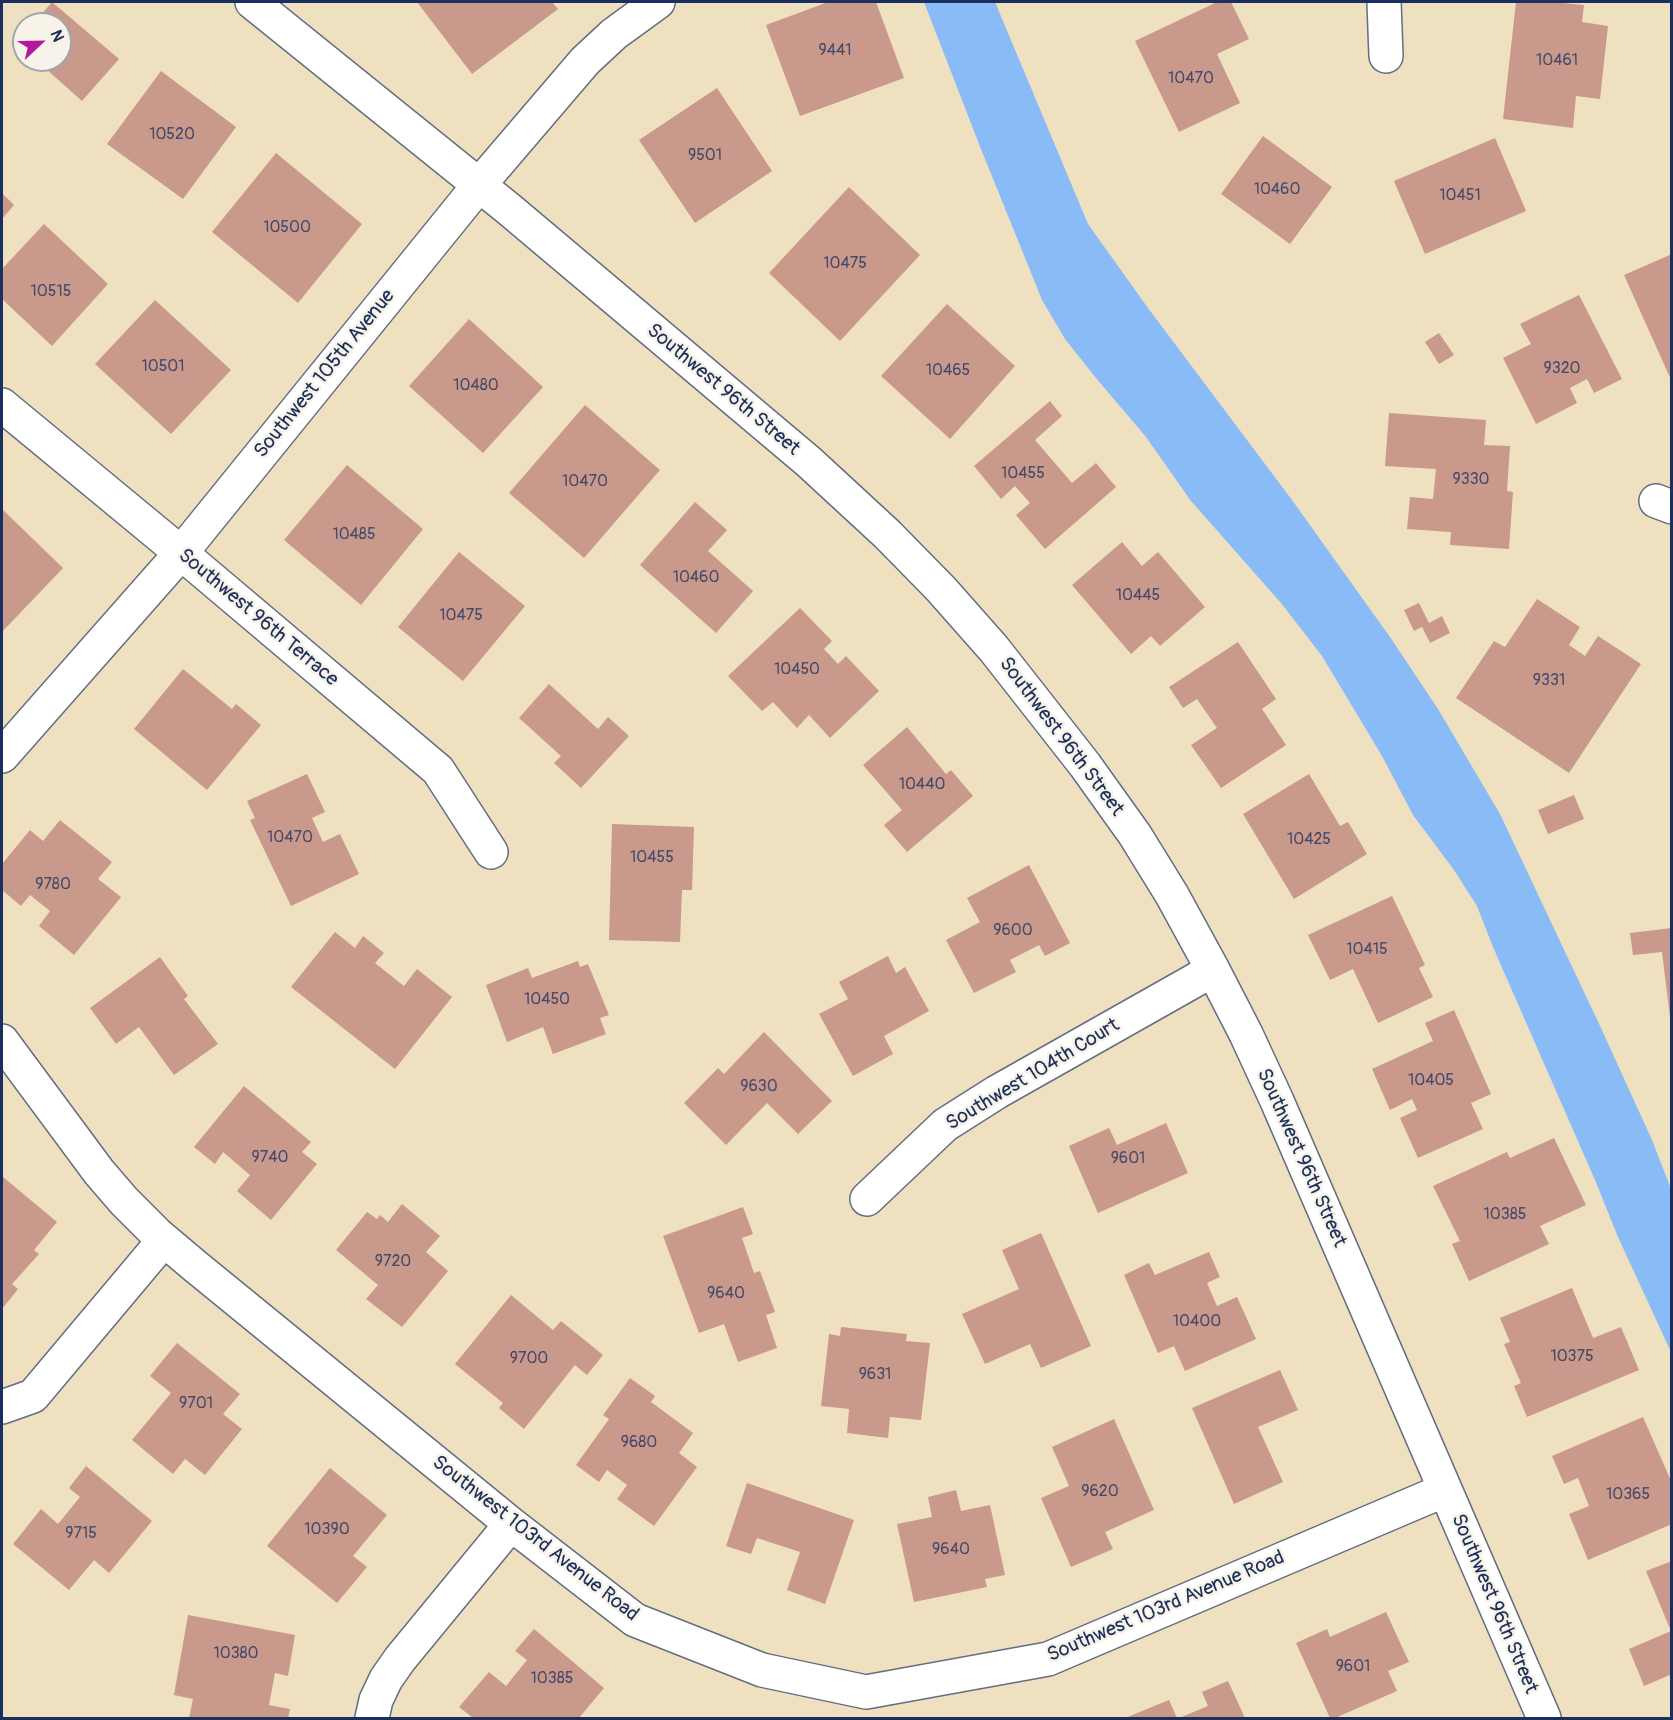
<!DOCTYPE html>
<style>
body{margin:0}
#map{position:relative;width:1673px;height:1720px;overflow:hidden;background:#efe0c0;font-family:Pangolin,sans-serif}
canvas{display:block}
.frame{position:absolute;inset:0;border:3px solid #1b2f5e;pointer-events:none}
.north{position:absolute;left:12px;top:12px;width:60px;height:60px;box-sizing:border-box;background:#f7f3e8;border:2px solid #9fa5b1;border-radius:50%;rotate:68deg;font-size:16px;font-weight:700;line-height:24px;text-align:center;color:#1b2f5e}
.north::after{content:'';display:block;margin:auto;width:21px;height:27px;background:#b5179e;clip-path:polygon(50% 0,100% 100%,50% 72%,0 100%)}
</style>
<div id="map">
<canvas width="1673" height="1720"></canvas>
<div class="frame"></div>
<div class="north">N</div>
</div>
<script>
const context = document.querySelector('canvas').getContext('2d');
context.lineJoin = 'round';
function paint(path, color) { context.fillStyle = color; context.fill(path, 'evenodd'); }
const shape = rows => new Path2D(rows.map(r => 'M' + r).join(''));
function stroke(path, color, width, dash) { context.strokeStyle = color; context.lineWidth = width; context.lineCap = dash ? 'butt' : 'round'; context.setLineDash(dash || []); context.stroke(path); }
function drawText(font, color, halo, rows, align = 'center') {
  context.font = font + ' Pangolin,sans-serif'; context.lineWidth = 5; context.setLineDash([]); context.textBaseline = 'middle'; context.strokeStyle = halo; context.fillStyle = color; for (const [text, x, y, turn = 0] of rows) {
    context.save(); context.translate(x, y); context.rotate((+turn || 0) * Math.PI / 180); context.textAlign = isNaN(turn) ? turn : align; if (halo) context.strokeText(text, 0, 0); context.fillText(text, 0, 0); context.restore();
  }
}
const water = shape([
 [924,2,995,2,1088,224,1148,308,1292,500,1390,637,1438,709,1500,814,1601,1028,1652,1140,1671,1189,1671,1352,1618,1237,1595,1180,1493,947,1477,906,1454,870,1413,815,1382,756,1322,656,1281,603,1191,501,1146,437,1096,378,1065,339,1042,300,979,144]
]);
const building = shape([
 [52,2,119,59,82,101,36,60,60,60,60,24,33,24],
 [417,2,552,2,558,9,472,74],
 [828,2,876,2,904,78,800,116,766,25],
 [1217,2,1231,2,1249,39,1217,54,1240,103,1179,132,1135,41],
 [1516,2,1551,2,1584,5,1582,22,1608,26,1600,99,1576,96,1573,128,1503,119],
 [161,71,236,127,183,199,107,144],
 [717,88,772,171,695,223,639,140],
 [1263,136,1332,187,1290,244,1221,194],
 [1495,138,1526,211,1425,254,1394,181],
 [276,153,362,224,298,303,212,232],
 [849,187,920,255,840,341,769,273],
 [2,193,14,205,2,219],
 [44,224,108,284,52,346,2,299,2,269],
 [1672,254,1672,382,1624,275],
 [1579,295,1622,379,1594,393,1587,379,1570,388,1577,403,1536,424,1503,358,1531,344,1520,324],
 [155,300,231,370,171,434,95,364],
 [947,304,1015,366,950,439,881,376],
 [469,319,543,387,483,453,409,386],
 [1439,333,1454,355,1439,364,1425,342],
 [1050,401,1062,416,1035,440,1072,483,1096,463,1116,487,1045,549,1016,515,1030,503,1015,486,1001,499,974,466],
 [585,405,660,470,584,558,509,493],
 [1389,413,1486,420,1484,445,1510,446,1507,491,1513,492,1509,549,1450,545,1451,532,1407,529,1410,497,1433,499,1436,469,1385,466],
 [347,465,423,529,361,605,284,540],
 [695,502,727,530,708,551,753,591,716,633,640,565],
 [2,509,63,568,2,632],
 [1122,542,1142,566,1158,552,1205,607,1160,646,1151,636,1131,654,1072,585],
 [459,552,525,606,463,681,398,627],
 [1537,599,1580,627,1569,645,1585,656,1598,636,1641,664,1569,773,1456,698,1494,641,1505,647],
 [1419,603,1429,623,1442,616,1450,633,1430,643,1422,627,1414,631,1404,610],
 [800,608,832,641,824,649,838,664,846,656,879,691,830,738,809,715,797,728,773,702,762,711,728,676],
 [1238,642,1276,699,1262,709,1286,745,1221,788,1191,745,1217,728,1197,699,1183,708,1169,687],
 [183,669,232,709,236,704,261,725,207,790,134,729],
 [549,684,598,729,608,717,629,736,581,788,554,763,561,756,519,718],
 [907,727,946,774,951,770,973,796,907,852,884,825,902,810,863,765],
 [307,774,325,812,312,818,323,842,340,834,359,874,291,906,250,820,255,818,247,801],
 [1309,774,1340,826,1348,822,1367,854,1294,899,1243,814],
 [1574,795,1584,819,1548,834,1538,810],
 [60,820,112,862,98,879,121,897,74,955,39,926,50,911,30,895,21,906,2,890,2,864,30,830,43,841],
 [612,824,694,827,692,890,682,890,680,942,609,940],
 [1029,865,1070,943,1045,956,1039,945,1010,960,1016,972,974,993,946,940,980,922,967,898],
 [1392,896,1425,965,1419,968,1433,997,1378,1023,1353,969,1330,980,1308,935],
 [1672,928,1672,1017,1670,1017,1662,952,1633,955,1630,933],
 [335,932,355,948,363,936,384,953,375,963,404,986,417,969,452,997,395,1069,291,987],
 [888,956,896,973,905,967,929,1011,884,1036,893,1054,853,1076,819,1014,848,999,839,982],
 [160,957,188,996,184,999,218,1044,174,1075,139,1027,116,1044,90,1008],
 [578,961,580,967,588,964,609,1015,600,1018,606,1034,553,1054,543,1027,507,1042,486,985,528,968,532,978],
 [1454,1010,1491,1094,1471,1103,1483,1129,1418,1158,1400,1118,1417,1110,1412,1099,1390,1110,1372,1069,1433,1041,1425,1023],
 [764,1032,832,1101,798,1134,767,1103,726,1145,684,1103,718,1068,724,1074],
 [244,1086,311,1142,302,1152,317,1164,271,1220,237,1191,250,1175,223,1152,215,1164,194,1147],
 [1166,1123,1188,1173,1098,1213,1069,1146,1109,1128,1117,1145],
 [1554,1138,1586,1205,1540,1226,1549,1244,1469,1281,1452,1244,1460,1241,1433,1186,1507,1152,1510,1158],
 [3,1177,57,1222,34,1250,39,1254,12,1284,18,1289,2,1309,2,1179],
 [402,1204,440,1236,426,1252,448,1271,402,1327,366,1299,378,1285,336,1250,367,1212,377,1219,380,1215,388,1222],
 [743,1207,753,1234,742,1238,754,1273,760,1271,775,1312,766,1315,777,1348,738,1362,724,1324,699,1333,663,1236],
 [1041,1233,1091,1346,1041,1368,1030,1344,985,1364,962,1314,1019,1289,1002,1250],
 [1209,1252,1220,1277,1207,1283,1217,1306,1237,1297,1256,1339,1185,1371,1174,1346,1158,1353,1124,1275,1149,1263,1155,1275],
 [1572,1288,1593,1338,1621,1327,1639,1370,1527,1417,1514,1386,1521,1383,1504,1344,1510,1342,1500,1318],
 [511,1295,553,1330,561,1321,603,1355,587,1375,575,1365,524,1429,499,1408,503,1403,455,1364],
 [841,1327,907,1334,906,1341,930,1343,921,1420,890,1417,888,1438,847,1433,849,1409,821,1406,829,1334,840,1336],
 [177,1343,240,1394,223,1414,242,1429,205,1475,185,1459,173,1474,132,1440,171,1393,150,1376],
 [1280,1370,1298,1410,1258,1427,1283,1482,1234,1504,1192,1408],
 [630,1378,655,1396,651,1402,693,1433,679,1453,697,1467,654,1526,617,1499,627,1485,607,1470,599,1482,576,1465,609,1419,603,1415],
 [1643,1417,1672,1483,1672,1524,1588,1560,1569,1514,1589,1506,1578,1478,1564,1484,1552,1456],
 [1114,1419,1154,1510,1105,1532,1113,1549,1071,1567,1041,1498,1069,1486,1052,1447],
 [86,1466,152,1521,109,1573,94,1560,69,1590,13,1544,41,1509,58,1524,80,1497,69,1488],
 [330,1468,387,1515,353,1556,367,1567,337,1603,267,1546],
 [747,1483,854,1520,825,1604,787,1590,800,1552,757,1538,751,1554,726,1546],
 [956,1490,961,1511,990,1505,1005,1575,985,1579,987,1587,914,1602,897,1524,932,1517,928,1497],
 [1672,1561,1672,1674,1644,1686,1629,1649,1671,1631,1646,1571],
 [1386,1612,1409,1662,1388,1671,1397,1691,1335,1718,1330,1718,1296,1643,1327,1629,1330,1637],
 [188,1615,295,1635,288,1676,275,1673,269,1705,290,1709,288,1718,189,1718,193,1699,174,1695],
 [534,1629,604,1688,579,1718,473,1718,459,1707,489,1672,506,1686,527,1660,515,1651],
 [1228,1681,1245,1718,1179,1718,1208,1706,1202,1692],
 [1169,1700,1177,1718,1125,1718]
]);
const minor = shape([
 [252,2,510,210,809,462,887,534,941,589,994,649,1085,765,1135,835,1172,895,1213,970,1246,1034,1277,1101,1544,1718],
 [1384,2,1386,56],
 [2,405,181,553,438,770,491,852],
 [1656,501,1672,507],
 [2,756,181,553,479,185,585,61,614,34,658,2],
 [2,1041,99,1172,124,1201,157,1234,195,1266,511,1524,635,1620,762,1670,866,1692,1048,1659,1445,1490],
 [867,1199,945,1125,997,1092,1213,970],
 [2,1407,33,1396,164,1240],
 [372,1718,376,1700,386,1679,400,1659,511,1524]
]);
const numberNames = [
 ["9441",835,51],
 ["10461",1557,61],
 ["10470",1191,79],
 ["10520",172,135],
 ["9501",705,156],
 ["10460",1277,190],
 ["10451",1460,196],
 ["10500",287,228],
 ["10475",845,264],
 ["10515",51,292],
 ["10501",163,367],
 ["9320",1562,369],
 ["10465",948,371],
 ["10480",476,386],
 ["10455",1023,474],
 ["9330",1471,480],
 ["10470",585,482],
 ["10485",354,535],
 ["10460",696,578],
 ["10445",1138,596],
 ["10475",461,616],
 ["10450",797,670],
 ["9331",1549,681],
 ["10440",922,785],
 ["10470",290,838],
 ["10425",1309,840],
 ["10455",652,858],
 ["9780",53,885],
 ["9600",1013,931],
 ["10415",1367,950],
 ["10450",547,1000],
 ["10405",1431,1081],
 ["9630",759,1087],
 ["9740",270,1158],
 ["9601",1128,1159],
 ["10385",1505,1215],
 ["9720",393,1262],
 ["9640",726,1294],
 ["10400",1197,1322],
 ["10375",1572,1357],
 ["9700",529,1359],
 ["9631",875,1375],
 ["9701",196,1404],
 ["9680",639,1443],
 ["9620",1100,1492],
 ["10365",1628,1495],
 ["10390",327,1530],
 ["9715",81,1534],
 ["9640",951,1550],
 ["10380",236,1654],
 ["9601",1353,1667],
 ["10385",552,1679]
];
const streetNames = [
 ["Southwest 105th Avenue",325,374,-51],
 ["Southwest 96th Street",723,390,40],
 ["Southwest 96th Terrace",258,618,40],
 ["Southwest 96th Street",1061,737,53],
 ["Southwest 104th Court",1033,1075,-31],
 ["Southwest 96th Street",1301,1158,66],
 ["Southwest 103rd Avenue Road",535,1539,38],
 ["Southwest 96th Street",1494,1604,67],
 ["Southwest 103rd Avenue Road",1166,1607,-23]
];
paint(water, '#89bbf6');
paint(building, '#c9998c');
stroke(minor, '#656d80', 36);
stroke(minor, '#fff', 33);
drawText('16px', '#464a6a', null, numberNames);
drawText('20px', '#1b2f5e', '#f7f3e8', streetNames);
</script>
